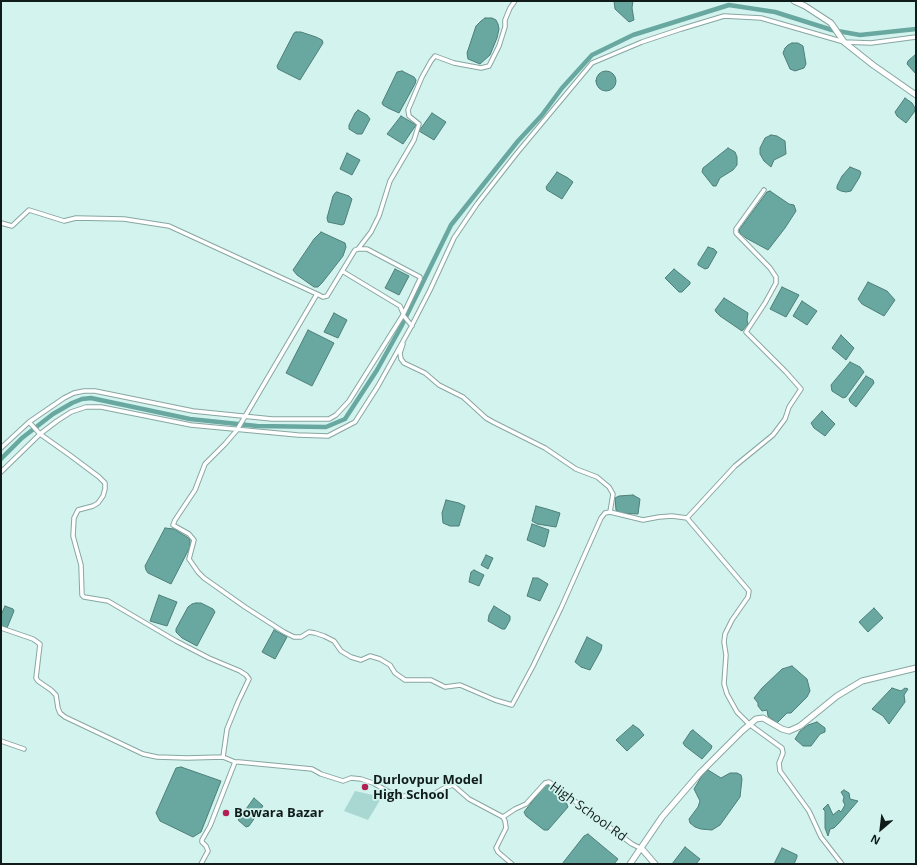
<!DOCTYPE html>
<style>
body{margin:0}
#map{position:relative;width:917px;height:865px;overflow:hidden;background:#d3f3ee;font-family:"Open Sans",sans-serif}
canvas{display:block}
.frame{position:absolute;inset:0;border:2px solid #101c1a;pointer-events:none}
.north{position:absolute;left:861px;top:809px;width:40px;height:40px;-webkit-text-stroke:3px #d3f3ee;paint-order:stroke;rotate:208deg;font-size:11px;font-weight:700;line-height:16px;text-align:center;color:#101c1a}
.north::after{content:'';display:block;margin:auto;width:14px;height:18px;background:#101c1a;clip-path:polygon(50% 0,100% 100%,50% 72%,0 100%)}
</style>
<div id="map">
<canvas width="917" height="865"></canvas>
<div class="frame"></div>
<div class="north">N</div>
</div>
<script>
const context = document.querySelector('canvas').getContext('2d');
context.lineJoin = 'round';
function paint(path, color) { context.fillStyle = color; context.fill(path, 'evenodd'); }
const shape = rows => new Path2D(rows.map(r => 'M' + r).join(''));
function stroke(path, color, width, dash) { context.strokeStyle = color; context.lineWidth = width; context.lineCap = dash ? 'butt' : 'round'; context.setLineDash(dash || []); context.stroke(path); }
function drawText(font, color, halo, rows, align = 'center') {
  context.font = font + ' "Open Sans",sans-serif'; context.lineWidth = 3.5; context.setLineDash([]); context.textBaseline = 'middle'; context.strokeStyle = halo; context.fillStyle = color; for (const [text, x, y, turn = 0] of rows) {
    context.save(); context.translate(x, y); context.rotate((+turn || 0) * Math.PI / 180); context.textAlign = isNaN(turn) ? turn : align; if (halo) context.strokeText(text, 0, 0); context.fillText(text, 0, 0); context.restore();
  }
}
const green = shape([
 [355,791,382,797,368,820,344,811]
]);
const water = shape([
 [614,1,633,1,632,8,634,20,629,22,615,9,614,1],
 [485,18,492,18,496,20,498,24,499,29,497,38,490,55,480,64,468,59,467,53,476,26,481,21,485,18],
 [296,32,301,32,316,37,322,40,323,43,300,80,278,69,277,66,294,33,296,32],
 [792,43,798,43,803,46,806,64,804,68,795,71,790,69,783,53,785,48,788,45,792,43],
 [916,54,916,74,907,64,908,61,916,54],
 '596 81a10 10 0 1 1 20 0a10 10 0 1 1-20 0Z',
 [402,71,414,77,416,80,415,84,399,113,388,108,383,105,382,103,397,72,402,71],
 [905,98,912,103,915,108,915,111,906,123,897,116,895,112,905,98],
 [358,110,367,115,370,119,362,134,357,134,349,129,349,125,355,113,358,110],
 [432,113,446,122,434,140,419,131,432,113],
 [401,116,416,125,403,144,387,134,401,116],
 [771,135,777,136,785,141,786,154,774,160,771,167,764,161,760,154,760,148,765,138,771,135],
 [728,148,735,152,737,157,737,165,733,170,720,178,716,186,713,186,702,172,703,168,728,148],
 [347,153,360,160,352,175,340,169,347,153],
 [850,167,860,171,861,173,859,178,851,191,846,192,841,191,837,189,837,186,842,176,850,167],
 [557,172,568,178,573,182,562,199,547,190,546,187,557,172],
 [770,191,789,204,794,205,796,211,785,228,768,250,746,238,740,233,739,230,767,192,770,191],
 [337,192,349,196,352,199,344,224,342,225,328,222,327,218,333,196,335,193,337,192],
 [321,232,345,243,346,247,343,256,322,283,318,287,314,287,297,275,293,270,314,239,321,232],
 [708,247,714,249,717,252,708,268,705,269,698,265,698,263,708,247],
 [395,269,409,276,399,295,385,288,395,269],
 [674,269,690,282,690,284,682,292,679,292,665,278,674,269],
 [868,282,887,291,895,300,884,316,862,304,858,299,868,282],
 [782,287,799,295,786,317,770,309,782,287],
 [724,298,748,313,747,320,748,324,742,331,720,316,716,312,715,310,724,298],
 [802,301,817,311,807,325,793,316,802,301],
 [334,313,347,320,338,338,324,332,334,313],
 [308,330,334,343,312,386,286,373,308,330],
 [841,335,854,348,846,360,832,348,841,335],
 [850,362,860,367,864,372,846,397,843,398,832,391,831,385,850,362],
 [866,376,873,380,874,383,856,407,850,402,849,399,866,376],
 [822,411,835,424,825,436,814,428,811,423,822,411],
 [633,495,640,499,638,514,621,513,616,510,615,498,619,496,633,495],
 [446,500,459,503,465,506,459,526,450,526,443,523,442,513,446,500],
 [536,506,547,509,560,513,556,527,537,524,532,521,536,506],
 [532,524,549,530,545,546,544,547,527,540,532,524],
 [165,528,174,529,190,539,190,547,171,584,148,573,146,570,145,566,165,528],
 [486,555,493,558,488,569,481,565,486,555],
 [474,570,484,575,479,586,469,582,471,572,474,570],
 [533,578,538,578,548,584,540,601,527,596,533,578],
 [159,595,177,602,167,626,150,621,159,595],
 [196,603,201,603,213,609,215,612,197,646,182,638,176,632,176,629,188,607,192,604,196,603],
 [5,606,13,609,14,611,7,628,1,626,1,615,5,606],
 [494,606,510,616,510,620,505,629,502,629,488,621,489,615,494,606],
 [874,608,883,618,868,632,859,622,874,608],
 [274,630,287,637,275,659,262,652,274,630],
 [587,637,602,645,601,650,590,670,581,667,575,662,587,637],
 [792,666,807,679,810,691,807,697,791,713,787,713,777,723,768,716,767,710,762,711,758,706,758,703,754,698,762,688,782,669,792,666],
 [892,688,901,691,905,688,908,689,904,695,905,702,889,724,883,716,872,709,892,688],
 [817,722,825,728,825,732,820,734,811,746,803,746,795,739,800,731,808,725,817,722],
 [633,725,639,729,644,735,627,751,616,740,633,725],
 [693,730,712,746,711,749,702,759,685,746,683,743,691,731,693,730],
 [181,767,221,781,201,832,193,837,160,821,156,813,176,768,181,767],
 [708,770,721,778,730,773,737,773,741,775,742,779,740,797,720,825,712,830,701,829,695,827,690,823,689,819,698,807,700,801,694,789,703,774,708,770],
 [546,784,549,785,564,797,568,807,548,830,544,830,526,816,524,812,546,784],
 [844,790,849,793,850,799,858,801,839,823,834,828,830,829,828,836,825,828,825,811,823,809,828,804,833,815,839,810,841,812,845,805,843,801,844,797,841,792,844,790],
 [254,798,263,806,249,826,246,827,238,820,254,798],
 [588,834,618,859,614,864,562,864,584,836,588,834],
 [685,847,700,859,696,864,672,864,685,847],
 [782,848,797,855,797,857,794,864,774,864,782,848]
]);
const canal = shape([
 [1,459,22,438,53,414,72,403,82,399,91,398,190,419,257,426,326,427,345,419,377,370,401,327,451,225,518,141,542,115,562,88,592,55,633,35,729,5,775,12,832,30,860,35,916,29]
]);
const street = shape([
 [1,223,12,226,29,210,64,221,76,218,124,219,169,226,317,294,237,430,225,444,205,464,195,490,175,520,173,525,189,534,194,540,189,559,198,572,204,578,245,607,284,632,294,637,301,637,309,632,315,633,324,636,334,641,341,651,351,657,361,660,370,656,380,659,390,665,395,673,405,680,431,680,445,687,460,685,495,700,512,705,533,666,561,608,601,518,605,513,610,512,643,520,659,517,672,516,687,518,749,591,748,597,732,620,725,634,724,642,726,655,724,684,727,694,737,712,749,724,782,748,783,753,779,763,780,771,809,811,821,837,842,864],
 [358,249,371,232,379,216,390,181,414,140,419,124,409,116,408,110,422,77,431,61,435,56,454,63,481,68,489,66,499,46,505,27,505,20,510,8,515,1],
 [342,271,400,306,403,313],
 [403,315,412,326],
 [403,344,400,353,401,359,404,363,425,373,439,385,463,397,486,418,493,422,545,448,576,469,597,477,609,487,613,494,610,512],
 [29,422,40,434,71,456,99,477,105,483,105,489,103,496,98,503,93,506,78,510,74,518,73,536,81,565,82,595,84,597,108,601,176,641,209,658,240,671,246,675,249,679,238,702,227,729,223,757],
 [1,448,29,422,64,398,74,393,84,391,95,391,193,411,272,419,329,419,336,415,349,401,403,315,420,279,420,277,367,249,358,249,355,250,327,296,323,297,317,294],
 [1,472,40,434,57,421,71,412,86,407,101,407,191,425,298,435,328,436,355,422,378,386,411,327,430,290,454,238,477,204,517,153,592,63,642,42,681,29,724,16,761,18,844,42,871,43,916,37],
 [687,518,735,466,773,435,785,419,789,407,801,389,786,372,746,332,765,303,776,283,776,277,770,268,736,233,736,229,764,190],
 [1,628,33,639,40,644,36,678,38,681,51,690,56,695,58,708,60,713,65,717,143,754,157,757,187,758,223,757,235,762],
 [1,741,24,749],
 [503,817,505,821,506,828,496,848,498,852,512,864],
 [201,864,208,851,206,846,202,842,202,840,210,826,235,762,239,762,312,769,321,774,343,781,351,778,361,779,373,783,389,792,402,796,416,796,434,794,444,788,453,785,469,799,503,817,515,809,526,804,545,783,549,782,632,844,642,849]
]);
const secondary = shape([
 [794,1,805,6,831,23,844,42,873,65,916,95],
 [642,849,655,864],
 [630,864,662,817,700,773,742,731,756,719,763,718,782,729,789,731,800,726,837,696,862,681,916,668]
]);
const markers = [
 [365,787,4,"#b02052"],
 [226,813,4,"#b02052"]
];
const poiNames = [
 ["Durlovpur Model",373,780],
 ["High School",373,795],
 ["Bowara Bazar",234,813]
];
const streetNames = [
 ["High School Rd",588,812,36]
];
paint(green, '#a9d8d2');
paint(water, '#68a8a0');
stroke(water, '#4e7e78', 1);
stroke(canal, '#68a8a0', 4.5);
stroke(street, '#88a6a2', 5.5);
stroke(secondary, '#88a6a2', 7);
stroke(street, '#fff', 3.5);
stroke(secondary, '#fff', 5);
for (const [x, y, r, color] of markers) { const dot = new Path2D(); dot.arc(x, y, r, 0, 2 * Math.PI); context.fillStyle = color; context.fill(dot); stroke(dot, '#d3f3ee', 1.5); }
drawText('bold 13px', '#101c1a', '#d3f3ee', poiNames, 'left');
drawText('13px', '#101c1a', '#d3f3ee', streetNames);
</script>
